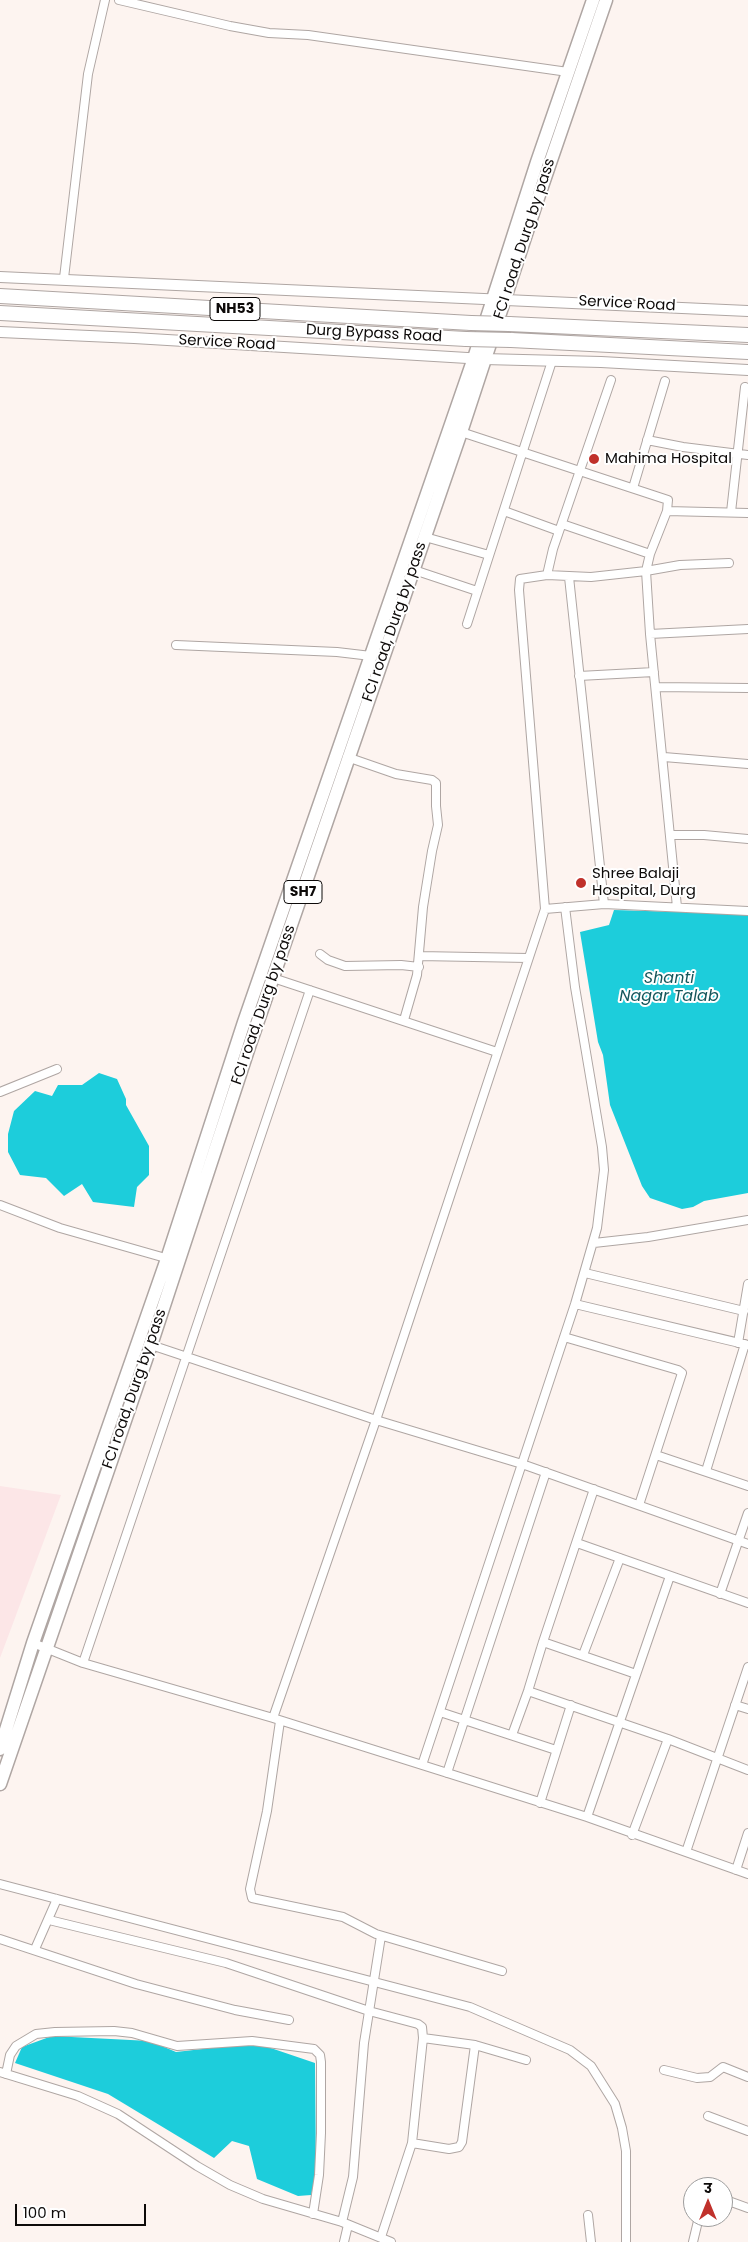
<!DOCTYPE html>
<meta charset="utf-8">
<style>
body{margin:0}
#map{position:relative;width:748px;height:2242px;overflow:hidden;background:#fdf4f0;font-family:Poppins,"Noto Sans Devanagari",sans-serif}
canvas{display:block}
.north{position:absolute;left:683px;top:2177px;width:50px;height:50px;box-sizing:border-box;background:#fff;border:1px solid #9e9d9d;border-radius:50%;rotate:0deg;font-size:14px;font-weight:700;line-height:20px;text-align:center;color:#0d0a09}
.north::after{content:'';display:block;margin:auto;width:18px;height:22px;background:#c0312b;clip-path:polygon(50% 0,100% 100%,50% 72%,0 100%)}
.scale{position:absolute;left:15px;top:2204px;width:131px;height:22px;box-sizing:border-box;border:2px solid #0d0a09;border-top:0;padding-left:6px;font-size:15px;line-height:18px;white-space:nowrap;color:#0d0a09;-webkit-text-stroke:4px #fff;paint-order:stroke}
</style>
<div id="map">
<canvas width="748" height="2242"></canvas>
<div class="north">उ</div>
<div class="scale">100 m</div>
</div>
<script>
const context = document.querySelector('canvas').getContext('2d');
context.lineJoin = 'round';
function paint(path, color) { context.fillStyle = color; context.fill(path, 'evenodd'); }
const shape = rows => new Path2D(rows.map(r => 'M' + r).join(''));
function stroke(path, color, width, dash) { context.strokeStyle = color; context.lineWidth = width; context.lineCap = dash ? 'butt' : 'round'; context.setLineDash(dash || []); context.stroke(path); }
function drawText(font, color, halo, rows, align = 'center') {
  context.font = font + ' Poppins,sans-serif'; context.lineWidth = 4; context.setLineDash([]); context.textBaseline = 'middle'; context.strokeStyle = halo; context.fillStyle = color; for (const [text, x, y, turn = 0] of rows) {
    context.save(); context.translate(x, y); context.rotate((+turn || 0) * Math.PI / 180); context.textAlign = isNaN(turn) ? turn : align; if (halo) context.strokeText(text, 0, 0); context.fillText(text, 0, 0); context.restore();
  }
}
const commercial = shape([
 [0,1486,61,1495,0,1658]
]);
const water = shape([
 [614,910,748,914,748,1193,704,1201,693,1207,682,1209,650,1198,642,1186,610,1105,603,1055,598,1042,580,932,609,925],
 [99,1073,117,1079,126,1099,126,1105,149,1146,149,1175,137,1187,134,1207,93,1202,82,1184,64,1196,46,1178,20,1175,8,1152,8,1134,14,1111,35,1091,52,1096,58,1085,82,1085],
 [52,2036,150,2041,176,2052,220,2047,234,2043,256,2043,315,2063,316,2176,311,2195,298,2196,257,2179,249,2146,232,2141,214,2158,108,2094,15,2063,22,2047]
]);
const minor = shape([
 [119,0,230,26,269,33,308,35,568,72],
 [64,278,88,74,105,0],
 [458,431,668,500,667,511,650,554,646,571,650,634,677,907],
 [647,440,683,447,748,455],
 [633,488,665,381],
 [504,511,559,531],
 [667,511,748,513],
 [731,512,745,387],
 [562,524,650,554],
 [425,537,489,555],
 [414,570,477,591],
 [547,575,553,549,611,380],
 [569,577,604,904],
 [467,624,552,361],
 [650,634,748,629],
 [176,645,337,652,371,656],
 [579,676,654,672],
 [656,687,748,688],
 [347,757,396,774,432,780,436,783,436,806,438,825,432,851,423,907,417,975,404,1020],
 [664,757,748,764],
 [671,835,704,835,748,839],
 [545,909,604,904,748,911],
 [320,954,328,960,345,966,401,965,419,967],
 [419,956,528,958],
 [273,978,497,1052],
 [0,1092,57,1069],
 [0,1205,60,1228,169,1259],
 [594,1243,648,1237,748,1220],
 [585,1273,744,1311],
 [575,1304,748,1345],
 [564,1337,678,1370,682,1373,639,1505],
 [738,1343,748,1284],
 [148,1344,376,1420,522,1464,748,1544],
 [656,1455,748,1486],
 [706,1471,745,1344],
 [577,1543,748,1603],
 [720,1594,748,1513],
 [543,1642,636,1674],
 [33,1643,83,1663,273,1718,587,1817,748,1874],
 [583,1655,620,1558],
 [83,1663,310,990],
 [528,1691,668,1739,748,1770],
 [735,1705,748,1709],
 [440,1712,556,1750],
 [273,1718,376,1420,545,909,519,590,520,579,547,575,591,577,646,571,680,565,729,563],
 [280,1721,267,1811,250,1889,252,1898,343,1917,376,1934,502,1971],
 [512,1735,528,1691,543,1642,594,1489],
 [422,1765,575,1304,597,1228,604,1170,602,1147,575,987,565,907],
 [447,1773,546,1472],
 [540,1803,571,1705],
 [587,1817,670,1576],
 [632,1835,668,1739],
 [686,1852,748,1667],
 [736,1870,748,1833],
 [0,1884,470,2007,570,2050,591,2066,615,2104,622,2128,626,2151,626,2242],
 [49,1920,226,1963,369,2011,418,2024,422,2027,423,2038,412,2143,381,2237],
 [0,1939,136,1984,235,2010,289,2020],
 [35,1949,57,1899],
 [423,2038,475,2045,526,2060],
 [664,2070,697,2078,710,2077,723,2067,748,2077],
 [0,2072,78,2096,118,2114,197,2166,230,2185,263,2199,342,2222,391,2242],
 [6,2074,10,2055,16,2046,36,2034,55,2032,114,2031,132,2033,177,2046,252,2041,314,2049,320,2055,321,2062,321,2133,319,2175,313,2214],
 [708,2116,748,2131],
 [412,2143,449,2149,459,2147,462,2142,475,2045],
 [723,2199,748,2208],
 [588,2215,591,2242],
 [342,2222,353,2177,364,2043,381,1936],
 [344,2242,348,2225],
 [693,2242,699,2217]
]);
const tertiary = shape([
 [0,277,748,311],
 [0,332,134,338,484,359,601,362,748,370]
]);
const primary = shape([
 [0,1749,33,1643,167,1259,244,1022,474,358,537,162,593,0],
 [0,1784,151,1345,249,1047,461,432,536,204,606,0]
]);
const trunk = shape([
 [0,296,471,323],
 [0,313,466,339],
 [509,324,748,335],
 [511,340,748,352]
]);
const trunkBridge = shape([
 [471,323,509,324],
 [466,339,511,340]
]);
const markers = [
 [594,459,6,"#c0312b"],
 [581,883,6,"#c0312b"]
];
const shields = [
 [235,309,50],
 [303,892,38]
];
const shieldNames = [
 ["NH53",235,309],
 ["SH7",303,892]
];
const streetNames = [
 ["FCI road, Durg by pass",525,239,-72],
 ["Service Road",627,304,3],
 ["Durg Bypass Road",374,334,3],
 ["Service Road",227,343,3],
 ["FCI road, Durg by pass",395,622,-71],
 ["FCI road, Durg by pass",264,1005,-71],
 ["FCI road, Durg by pass",135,1389,-71]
];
const poiNames = [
 ["Mahima Hospital",605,459],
 ["Shree Balaji",592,874],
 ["Hospital, Durg",592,891]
];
const waterNames = [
 ["Shanti",669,979],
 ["Nagar Talab",669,997]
];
paint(commercial, '#fce6e7');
paint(water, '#1dcddb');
stroke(minor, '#afa6a3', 10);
stroke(tertiary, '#afa6a3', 12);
stroke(primary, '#afa6a3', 15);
stroke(trunk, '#afa6a3', 16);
stroke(minor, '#fff', 8);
stroke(tertiary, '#fff', 10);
stroke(primary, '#fff', 12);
stroke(trunk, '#fff', 14);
stroke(trunkBridge, '#afa6a3', 16, []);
stroke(trunkBridge, '#fff', 14);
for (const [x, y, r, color] of markers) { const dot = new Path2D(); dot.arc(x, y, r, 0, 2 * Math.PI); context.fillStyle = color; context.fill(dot); stroke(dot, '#fff', 2); }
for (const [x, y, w] of shields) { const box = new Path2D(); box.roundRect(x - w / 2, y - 11.5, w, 23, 4); context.fillStyle = '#fff'; context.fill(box); stroke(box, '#0d0a09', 1); }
drawText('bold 14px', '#0d0a09', null, shieldNames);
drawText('15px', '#0d0a09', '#fff', streetNames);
drawText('15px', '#0d0a09', '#fff', poiNames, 'left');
drawText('italic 16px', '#14565b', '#fff', waterNames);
</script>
